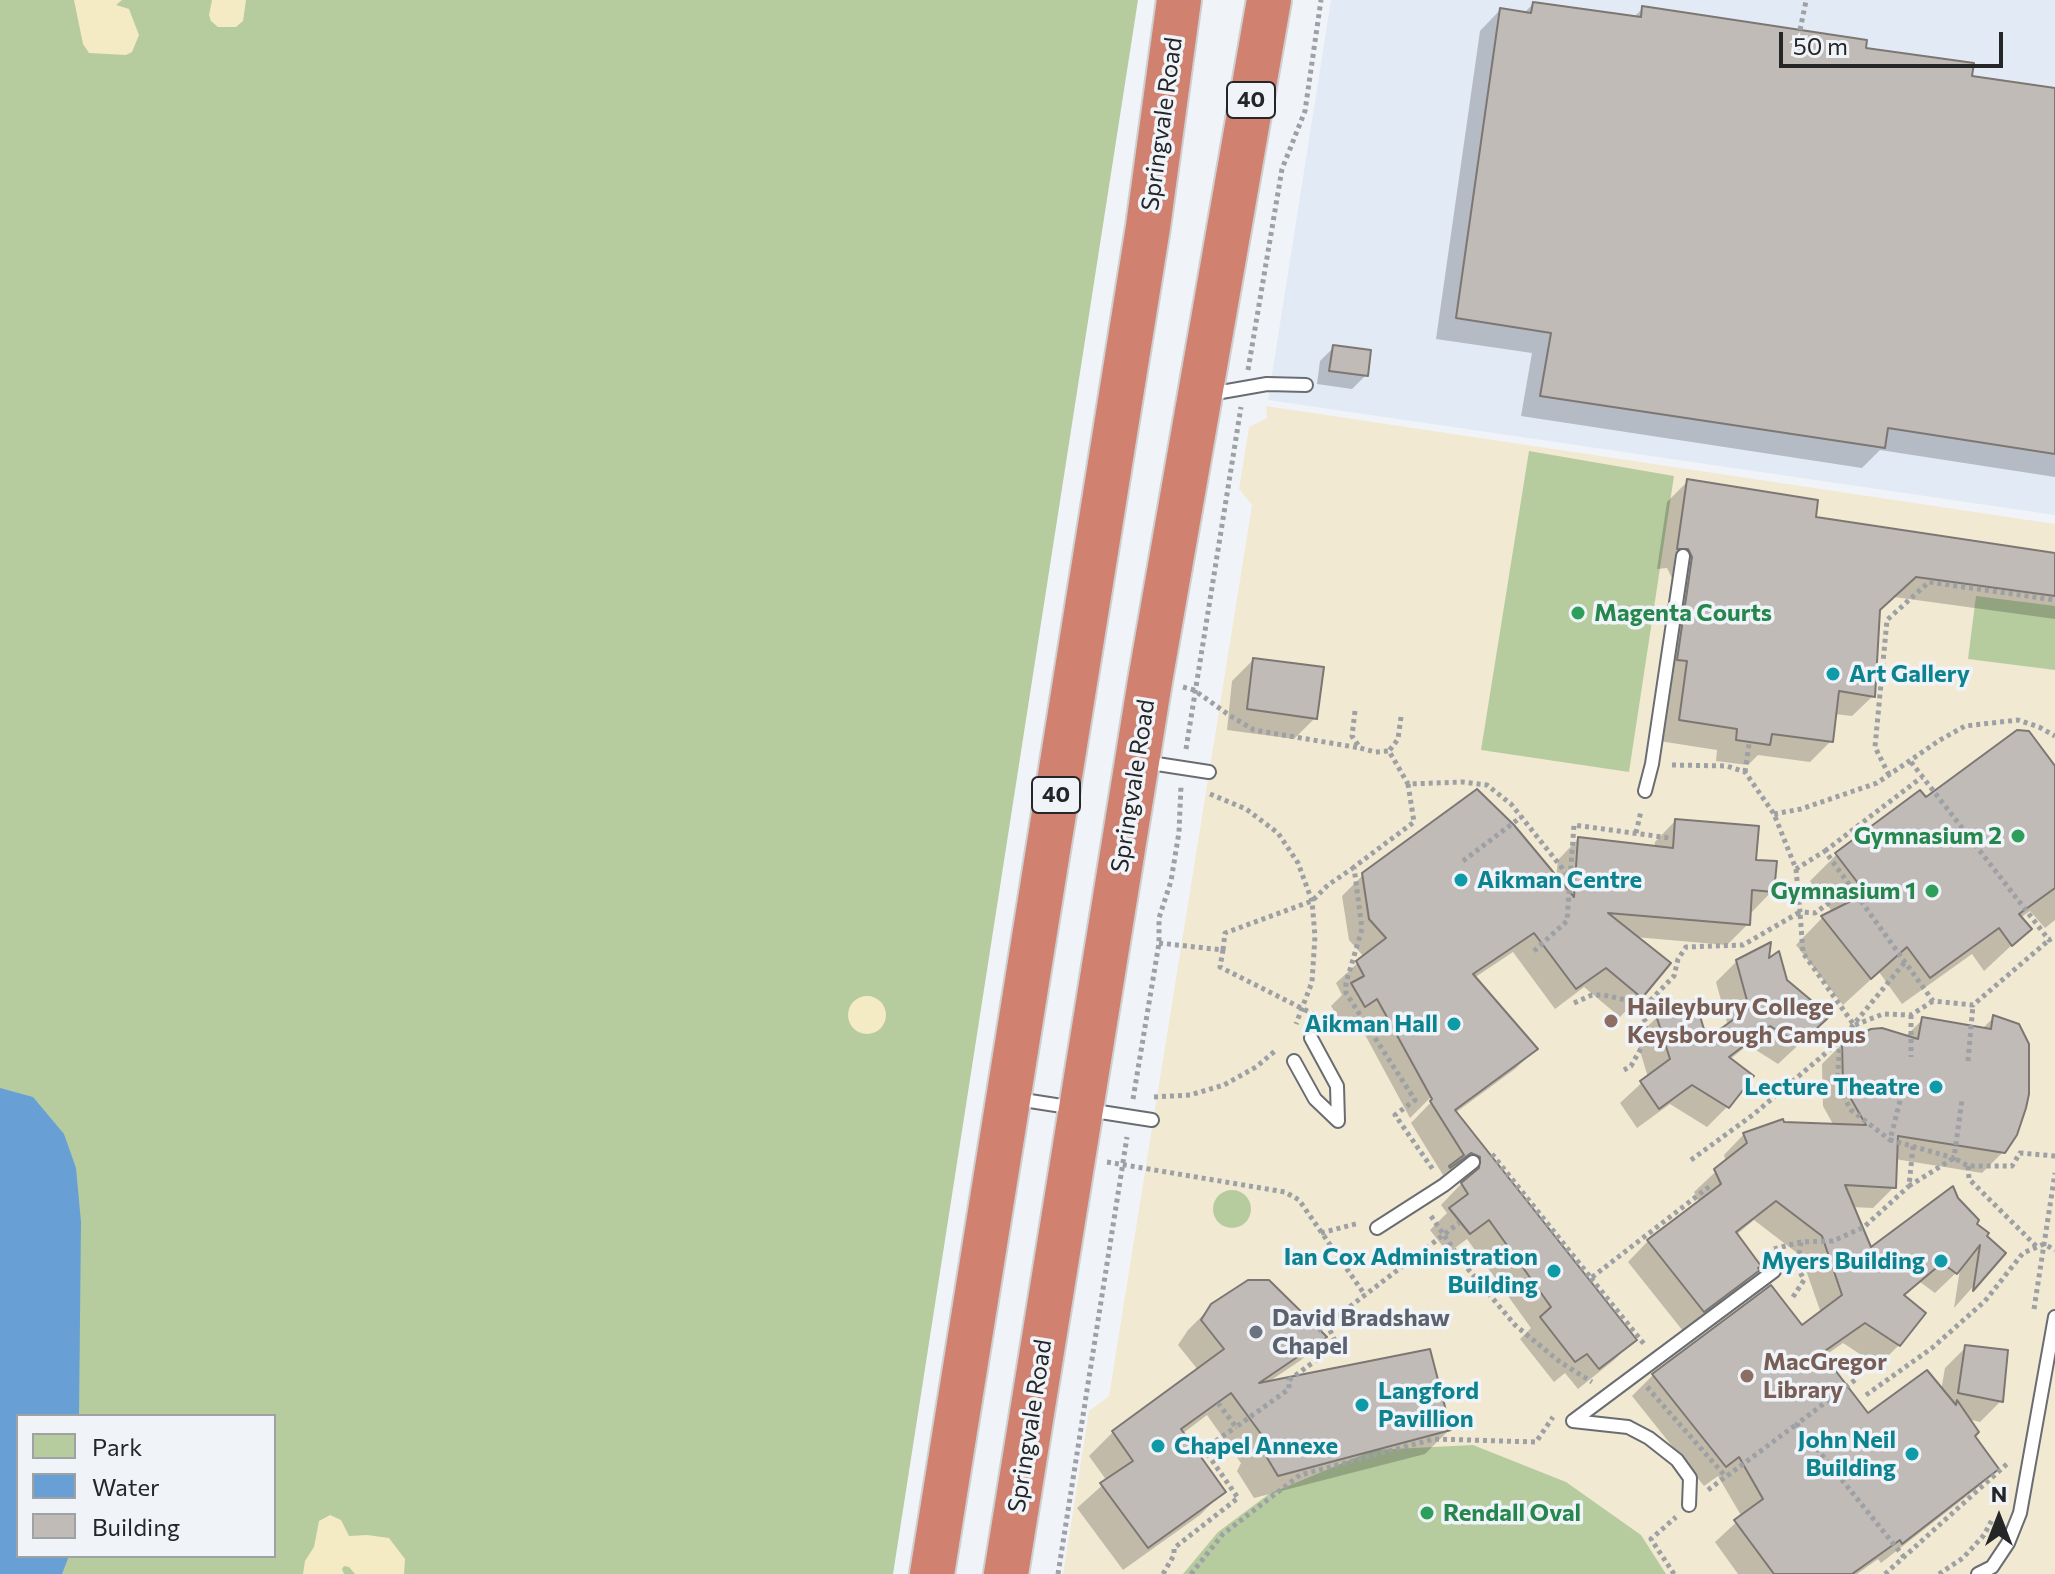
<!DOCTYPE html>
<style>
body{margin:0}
#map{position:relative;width:2055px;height:1574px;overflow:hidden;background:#f0f4f9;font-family:Commissioner,sans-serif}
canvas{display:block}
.legend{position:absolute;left:16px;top:1414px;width:260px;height:144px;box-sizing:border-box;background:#f0f4f9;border:2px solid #9fa2a5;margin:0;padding:10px 14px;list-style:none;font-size:24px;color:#252628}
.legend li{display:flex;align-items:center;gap:16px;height:40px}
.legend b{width:40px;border:2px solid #9fa2a5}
.north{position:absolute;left:1959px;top:1478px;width:80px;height:80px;-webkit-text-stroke:6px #f0f4f9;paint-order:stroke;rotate:0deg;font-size:22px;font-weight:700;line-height:32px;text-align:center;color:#252628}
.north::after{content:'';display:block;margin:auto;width:28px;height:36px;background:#252628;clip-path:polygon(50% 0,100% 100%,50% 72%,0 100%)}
.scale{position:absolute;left:1779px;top:32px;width:224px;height:36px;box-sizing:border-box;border:4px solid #252628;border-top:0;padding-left:10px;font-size:24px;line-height:28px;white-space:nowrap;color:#252628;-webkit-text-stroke:6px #f0f4f9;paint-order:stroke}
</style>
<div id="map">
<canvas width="2055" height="1574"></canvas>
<ul class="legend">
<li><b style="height:22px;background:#b6cc9f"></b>Park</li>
<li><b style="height:22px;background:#68a0d5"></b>Water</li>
<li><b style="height:22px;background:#c1bbb7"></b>Building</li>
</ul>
<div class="north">N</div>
<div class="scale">50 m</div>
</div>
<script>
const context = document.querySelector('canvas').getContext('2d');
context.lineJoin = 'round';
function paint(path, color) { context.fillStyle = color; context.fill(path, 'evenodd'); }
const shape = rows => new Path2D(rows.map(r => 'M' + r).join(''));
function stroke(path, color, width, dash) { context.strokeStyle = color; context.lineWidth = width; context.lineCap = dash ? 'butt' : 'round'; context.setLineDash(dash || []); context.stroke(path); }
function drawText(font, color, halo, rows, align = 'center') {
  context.font = font + ' Commissioner,sans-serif'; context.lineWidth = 7; context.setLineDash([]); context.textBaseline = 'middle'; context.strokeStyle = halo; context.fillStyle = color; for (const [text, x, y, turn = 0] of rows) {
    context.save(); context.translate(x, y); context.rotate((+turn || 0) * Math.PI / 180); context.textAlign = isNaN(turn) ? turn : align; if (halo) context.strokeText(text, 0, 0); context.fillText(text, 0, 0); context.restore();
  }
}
const built = shape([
 [1331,0,2055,0,2055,515,1268,400]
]);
const education = shape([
 [1266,406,2055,524,2055,1574,1063,1574,1089,1411,1109,1396,1252,505,1239,489,1249,427,1267,418]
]);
const green = shape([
 [0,0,1138,0,893,1574,0,1574],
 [18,1416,274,1416,274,1556,18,1556],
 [1529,451,1674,476,1629,772,1481,750],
 [1976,596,2055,606,2055,670,1968,659],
 '1213 1209a19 19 0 1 1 38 0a19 19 0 1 1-38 0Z',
 [1473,1445,1566,1482,1641,1535,1666,1574,1183,1574,1218,1532,1269,1494,1374,1450]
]);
const sand = shape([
 [74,0,122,0,116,5,129,9,139,35,132,52,126,55,89,53,83,44],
 [212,0,246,0,243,21,236,27,218,27,211,21,209,15],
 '848 1015a19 19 0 1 1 38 0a19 19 0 1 1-38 0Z',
 [330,1515,341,1520,349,1536,367,1535,389,1538,405,1559,404,1574,355,1574,349,1567,344,1566,342,1569,344,1574,303,1574,305,1561,314,1547,319,1521]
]);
const water = shape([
 [0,1088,33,1097,64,1134,76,1168,81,1222,79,1416,18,1416,18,1556,69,1556,62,1574,0,1574]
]);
const shadow = shape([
 [1533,4,1633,18,1643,8,1864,49,1970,77,2055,90,2055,477,1880,450,1862,468,1521,416,1532,353,1436,339,1480,31,1500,10,1523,14],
 [1334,347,1366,375,1352,389,1317,384,1320,361],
 [1688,481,1814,518,2055,555,2055,619,1894,597,1878,612,1873,696,1852,716,1834,714,1831,741,1810,762,1758,755,1748,765,1716,761,1717,750,1659,741,1667,681,1657,680,1672,578,1667,568,1657,569,1667,502],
 [1253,660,1315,718,1294,739,1227,730,1232,681],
 [2055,770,2055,920,2045,928,2030,911,2020,918,2029,929,1984,971,1972,954,1902,1004,1879,972,1843,1005,1796,945,1822,918,1833,913,1810,881,1837,854,1925,800],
 [1675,821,1754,862,1772,891,1752,912,1749,912,1748,924,1727,945,1635,937,1640,996,1620,1017,1584,987,1555,1009,1513,952,1474,978,1536,1049,1515,1069,1455,1113,1635,1340,1614,1360,1578,1389,1565,1373,1554,1382,1520,1339,1531,1328,1467,1239,1448,1253,1430,1230,1447,1213,1441,1205,1462,1183,1456,1174,1448,1173,1433,1184,1443,1175,1411,1123,1438,1095,1436,1092,1410,1118,1356,1018,1344,1026,1331,1006,1342,995,1336,983,1364,957,1349,940,1342,896,1363,875,1556,879,1558,860,1578,839,1654,848,1655,842],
 [1737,961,1767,962,1807,1037,1778,1064,1748,1045,1729,1060,1727,1107,1707,1127,1670,1104,1637,1128,1620,1103,1648,1077,1636,1038,1657,1017,1706,1042,1728,1026,1716,982],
 [1994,1017,2003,1152,1982,1173,1895,1159,1894,1187,1873,1208,1852,1207,1870,1250,1974,1225,2003,1253,1954,1308,1960,1269,1935,1293,1920,1282,1903,1296,1899,1345,1878,1366,1843,1343,1823,1357,1868,1416,1941,1391,1945,1368,1966,1347,2001,1401,1980,1422,1968,1419,1972,1436,1996,1468,1976,1489,1881,1563,1878,1559,1857,1574,1738,1574,1715,1542,1742,1517,1718,1476,1704,1486,1632,1396,1653,1375,1801,1328,1821,1313,1801,1256,1754,1220,1736,1235,1757,1270,1737,1291,1683,1331,1628,1262,1648,1241,1699,1202,1694,1192,1726,1162,1724,1155,1744,1134,1783,1124,1834,1126,1823,1106,1822,1064,1843,1043,1905,1037,1923,1019,1982,1029],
 [1212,1306,1324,1337,1301,1360,1267,1383,1449,1430,1425,1454,1254,1498,1237,1471,1241,1463,1207,1415,1182,1434,1224,1491,1200,1515,1123,1570,1077,1508,1107,1481,1089,1456,1113,1432,1198,1370,1178,1345,1188,1330]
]);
const building = shape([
 [1533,2,1641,17,1642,6,1867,40,1866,48,1974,63,1972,76,2055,88,2055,454,1888,428,1885,448,1540,396,1551,333,1456,318,1500,8,1531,13,1533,2],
 [1333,345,1371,350,1368,376,1329,371,1333,345],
 [1687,479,1818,500,1816,517,2055,553,2055,596,1916,577,1880,610,1875,697,1839,691,1833,742,1772,734,1770,745,1736,740,1737,729,1679,720,1687,661,1677,660,1692,557,1688,549,1677,549,1687,479],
 [1253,658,1324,667,1317,719,1247,709,1253,658],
 [2017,730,2029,731,2055,766,2055,888,2019,914,2032,929,2012,946,1999,928,1930,978,1907,947,1871,979,1821,916,1855,899,1847,898,1861,887,1835,853,1920,790,1926,797,2017,730],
 [1477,789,1514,825,1574,897,1578,837,1673,848,1675,819,1759,826,1756,860,1777,861,1774,892,1752,890,1750,925,1608,913,1671,963,1642,998,1606,968,1576,989,1534,933,1473,974,1538,1049,1455,1110,1637,1340,1599,1369,1587,1354,1575,1362,1540,1317,1551,1307,1489,1220,1470,1234,1449,1208,1468,1194,1461,1183,1479,1168,1480,1157,1471,1153,1450,1168,1449,1166,1464,1155,1430,1101,1432,1099,1377,999,1365,1007,1351,983,1364,976,1356,961,1386,938,1369,919,1362,873,1477,789],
 [1771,942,1769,958,1779,951,1787,980,1830,1016,1800,1044,1770,1026,1729,1057,1754,1076,1729,1108,1692,1085,1659,1109,1640,1081,1670,1059,1656,1015,1695,1000,1707,1039,1749,1008,1736,960,1771,942],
 [1993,1015,2019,1024,2029,1044,2029,1094,2026,1108,2017,1135,2005,1153,1898,1136,1896,1188,1845,1185,1871,1247,1953,1186,1958,1198,1979,1220,1977,1224,1989,1233,1987,1236,2006,1253,1973,1291,1980,1245,1957,1274,1942,1263,1904,1295,1926,1313,1900,1346,1865,1323,1822,1353,1868,1413,1927,1370,1956,1405,1957,1400,1979,1432,1975,1436,1999,1469,1902,1544,1900,1540,1852,1574,1774,1574,1734,1520,1763,1499,1739,1457,1726,1467,1652,1374,1771,1285,1802,1325,1842,1295,1822,1236,1776,1201,1736,1232,1761,1266,1758,1268,1760,1270,1704,1312,1647,1240,1721,1184,1714,1169,1747,1143,1743,1133,1783,1119,1784,1122,1866,1125,1843,1085,1842,1042,1871,1029,1882,1028,1918,1039,1922,1017,1991,1029,1993,1015],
 [1248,1280,1269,1280,1327,1337,1259,1383,1430,1349,1451,1430,1278,1476,1260,1446,1264,1438,1231,1393,1181,1429,1226,1492,1148,1548,1100,1483,1133,1461,1112,1431,1224,1349,1201,1320,1211,1304,1248,1280],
 [1965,1345,2008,1350,2003,1402,1958,1393,1965,1345]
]);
const path = shape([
 [1800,30,1806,1],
 [1248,370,1282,169,1305,111,1321,0],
 [1183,687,1194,690,1229,715,1254,730,1360,748],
 [1355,711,1352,736,1360,748,1375,752,1389,751],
 [1401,717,1398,739,1389,751,1408,784,1463,782,1487,785,1511,804,1570,878],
 [1186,749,1241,407],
 [1911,762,2049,940,2055,937],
 [1672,765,1727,766,1745,772,1774,814,1796,869,1825,851,1933,1001,1973,1005,2049,940],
 [1745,772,1749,744],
 [1889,775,1875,747,1887,620,1929,582,2055,600],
 [1408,784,1414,822,1354,867,1362,929,1346,983,1346,993,1415,1100,1395,1115,1434,1171],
 [1210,794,1246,809,1278,833,1298,863,1312,901,1315,936,1312,982,1296,1024],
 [1774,814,1801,809,1877,783,1940,740,1965,726,2018,720,2039,727,2055,736],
 [1636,833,1641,811],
 [1825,851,1922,777],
 [1463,861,1521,817],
 [1796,869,1800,912,1815,913,1851,887],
 [1159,943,1223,950,1220,967,1323,1019,1349,1028,1364,1020],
 [1223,950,1225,933,1312,901,1328,885,1353,868],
 [1534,951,1567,921,1574,825,1670,838],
 [1574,1003,1592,995,1604,995,1626,1000,1639,1012,1646,1022,1644,1043,1631,1066,1624,1070],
 [1639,1012,1674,976,1678,959,1686,947,1743,945,1800,912,1803,953,1854,1025],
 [1911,1015,1911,1057],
 [1855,1025,1883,1014,1911,1015,1933,1001],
 [1840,1041,1837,1085,1851,1110,1890,1140],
 [1968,1061,1973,1005],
 [1902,1093,1890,1140,1954,1158,1962,1100],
 [1154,1097,1190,1095,1224,1085,1256,1067,1275,1051],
 [1133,1099,1159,943,1159,918,1171,881,1179,832,1181,786],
 [1913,1146,1909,1186,1954,1158,1968,1166,2012,1166,2020,1153,2055,1156],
 [1492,1154,1591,1278,1710,1186],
 [1691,1160,1754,1114,1840,1041,1905,962],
 [1107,1162,1285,1192,1299,1200,1365,1295],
 [1968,1166,1969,1179,2037,1247],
 [1431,1216,1463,1263,1515,1325,1560,1362,1592,1382],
 [1321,1233,1359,1223],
 [1774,1249,1801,1242,1833,1241,1864,1227,1909,1186],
 [1591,1278,1644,1344],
 [1793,1297,1804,1280,1797,1266,1801,1242],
 [2034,1309,2055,1173],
 [1318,1331,1459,1223],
 [1855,1380,1797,1424,1904,1557],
 [1647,1387,1726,1477],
 [1866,1395,1932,1348,1985,1301,2023,1253,2044,1244,2055,1250],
 [1218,1403,1236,1427,1289,1389,1289,1380,1337,1345,1327,1324],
 [1708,1490,1797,1424],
 [1058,1574,1127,1137],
 [1163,1574,1174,1555,1174,1548,1238,1498,1204,1449,1236,1427],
 [1191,1574,1223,1534,1300,1475,1434,1439,1536,1442,1553,1417],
 [1674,1574,1651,1539,1676,1517],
 [1885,1574,2008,1463],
 [1939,1574,1963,1558,1984,1535,1993,1518]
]);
const lane = shape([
 [1210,394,1267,384,1306,385],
 [1144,762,1209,772],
 [1645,791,1652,764,1683,556],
 [1311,1038,1337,1086,1338,1121],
 [1294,1061,1315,1099,1338,1121],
 [1017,1099,1152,1120],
 [1377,1228,1444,1185,1473,1162],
 [1573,1421,1774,1271],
 [1573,1421,1628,1427,1649,1438,1677,1460,1690,1478,1689,1505],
 [1978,1574,1992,1567,2008,1543,2020,1513,2055,1317]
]);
const highway = shape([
 [932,1574,1148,227,1179,0],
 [1006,1574,1150,681,1269,0]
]);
const markers = [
 [1578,613,8,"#2e9e5b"],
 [1833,674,8,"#0f9aa8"],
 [2018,836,8,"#2e9e5b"],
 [1461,880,8,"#0f9aa8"],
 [1932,891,8,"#2e9e5b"],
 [1611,1021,8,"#8d6e63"],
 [1454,1024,8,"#0f9aa8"],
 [1936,1087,8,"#0f9aa8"],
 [1941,1261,8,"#0f9aa8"],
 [1554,1271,8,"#0f9aa8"],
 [1256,1332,8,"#6b7280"],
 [1747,1376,8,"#8d6e63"],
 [1362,1405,8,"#0f9aa8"],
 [1158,1446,8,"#0f9aa8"],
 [1912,1454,8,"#0f9aa8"],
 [1427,1513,8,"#2e9e5b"]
];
const shields = [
 [1251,100,48],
 [1056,795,48]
];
const shieldNames = [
 ["40",1251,100],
 ["40",1056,795]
];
const streetNames = [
 ["Springvale Road",1162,124,-82],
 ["Springvale Road",1133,786,-81],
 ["Springvale Road",1030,1426,-81]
];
const leisureNames = [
 ["Magenta Courts",1594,613],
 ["Gymnasium 2",2002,836,"right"],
 ["Gymnasium 1",1916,891,"right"],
 ["Rendall Oval",1443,1513]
];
const cultureNames = [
 ["Art Gallery",1849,674,"left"],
 ["Aikman Centre",1477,880,"left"],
 ["Aikman Hall",1438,1024],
 ["Lecture Theatre",1920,1087],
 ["Ian Cox Administration",1538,1257],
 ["Building",1538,1285],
 ["Myers Building",1925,1261],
 ["Langford",1378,1391,"left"],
 ["Pavillion",1378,1419,"left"],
 ["John Neil",1896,1440],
 ["Building",1896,1468],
 ["Chapel Annexe",1174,1446,"left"]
];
const educationNames = [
 ["Haileybury College",1627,1007],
 ["Keysborough Campus",1627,1035],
 ["MacGregor",1763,1362],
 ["Library",1763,1390]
];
const worshipNames = [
 ["David Bradshaw",1272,1318],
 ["Chapel",1272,1346]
];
paint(built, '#e2eaf6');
paint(education, '#f2e9d3');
paint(green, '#b6cc9f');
paint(sand, '#f4eac4');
paint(water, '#68a0d5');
paint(shadow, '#0003');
paint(building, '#c1bbb7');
stroke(building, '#7c7773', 2);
stroke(lane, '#696d72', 16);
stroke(highway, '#cfcfd0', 48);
stroke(path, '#9da0a4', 5, [4, 4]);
stroke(lane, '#fff', 12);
stroke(highway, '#d0816f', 44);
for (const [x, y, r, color] of markers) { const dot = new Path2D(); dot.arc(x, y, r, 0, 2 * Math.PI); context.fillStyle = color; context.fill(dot); stroke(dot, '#f0f4f9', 3); }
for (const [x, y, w] of shields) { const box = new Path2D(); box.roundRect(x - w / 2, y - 18, w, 36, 6); context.fillStyle = '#f0f4f9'; context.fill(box); stroke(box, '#252628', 2); }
drawText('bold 22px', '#252628', null, shieldNames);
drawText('24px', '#252628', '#f0f4f9', streetNames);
drawText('bold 24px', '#27864d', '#f0f4f9', leisureNames, 'left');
drawText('bold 24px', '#0d838f', '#f0f4f9', cultureNames, 'right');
drawText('bold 24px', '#785e54', '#f0f4f9', educationNames, 'left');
drawText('bold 24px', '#5b616d', '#f0f4f9', worshipNames, 'left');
</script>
